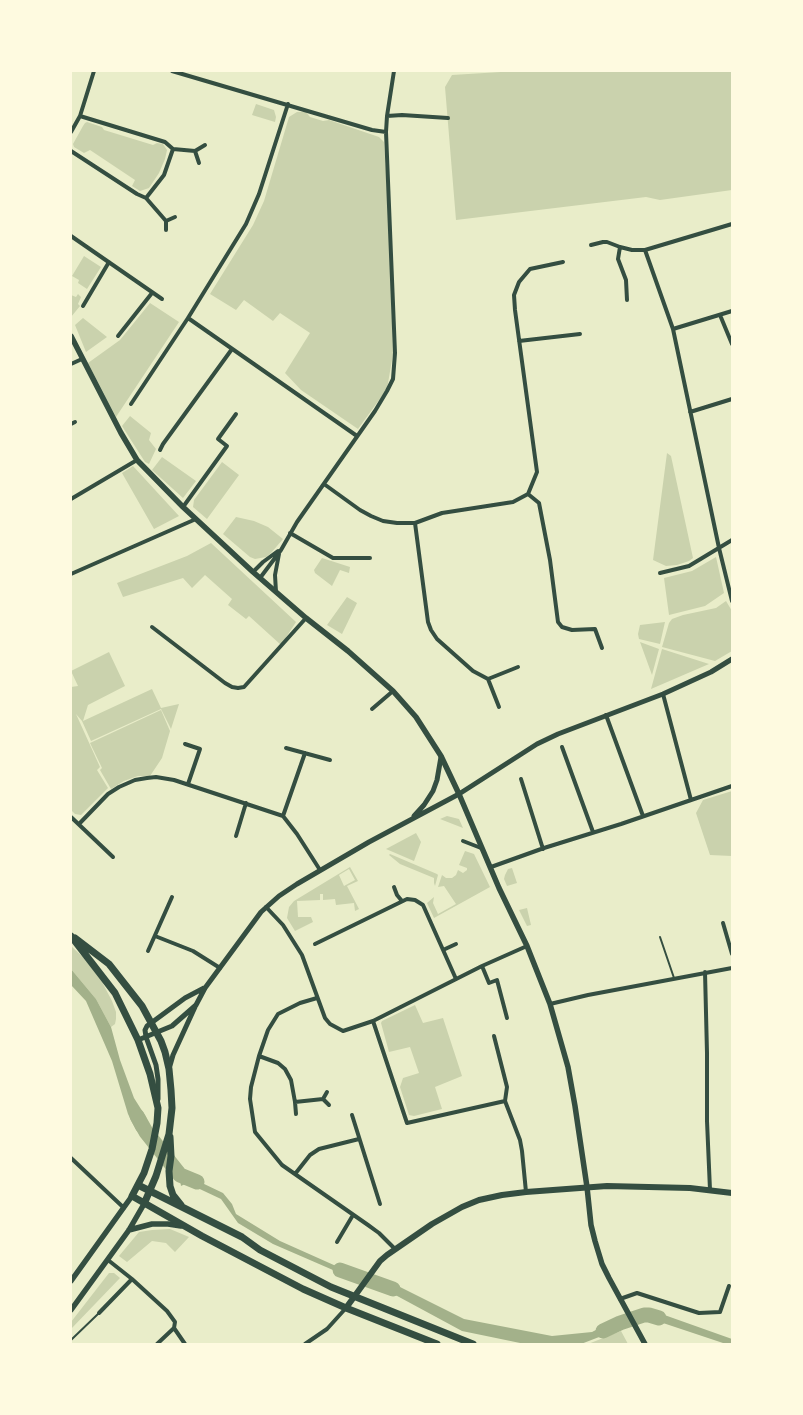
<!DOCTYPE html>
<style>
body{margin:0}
#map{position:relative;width:803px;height:1415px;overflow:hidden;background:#e9edc9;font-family:Rubik,sans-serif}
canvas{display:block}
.frame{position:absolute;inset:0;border:72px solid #fefae0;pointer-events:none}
</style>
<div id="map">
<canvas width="803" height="1415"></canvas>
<div class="frame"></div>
</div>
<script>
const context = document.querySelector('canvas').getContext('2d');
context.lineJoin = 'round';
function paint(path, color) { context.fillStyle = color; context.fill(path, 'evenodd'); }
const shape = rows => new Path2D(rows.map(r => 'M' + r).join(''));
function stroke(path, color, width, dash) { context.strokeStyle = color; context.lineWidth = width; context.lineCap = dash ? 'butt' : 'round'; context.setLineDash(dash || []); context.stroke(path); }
const green = shape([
 [517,71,732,71,732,190,660,200,646,197,456,220,445,87,452,75],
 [256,104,274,110,276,117,275,122,252,115],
 [297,112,306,112,310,117,323,121,329,120,379,137,384,142,389,222,393,354,387,389,358,429,301,390,285,373,310,333,280,313,273,321,244,300,236,310,210,294,253,225,264,201,289,117],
 [87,122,102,127,104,130,153,145,157,143,163,144,167,150,165,159,159,173,149,188,140,191,132,186,135,180,90,150,84,153,74,147,73,144,83,126,85,123],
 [84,256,101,267,87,289,78,283,79,280,72,276],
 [78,294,81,297,78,304,80,306,71,317,71,295,76,297],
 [150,303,179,322,116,417,88,363,120,340],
 [83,318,107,337,86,352,75,325],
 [130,416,151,433,149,440,156,449,149,464,145,462,122,426],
 [667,453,671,456,693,558,689,561,677,565,666,566,653,560],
 [162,457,196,481,183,498,152,470],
 [222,462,239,475,207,519,193,507,194,500],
 [133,466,179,516,154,529,122,473],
 [236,517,254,521,268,527,283,539,271,553,266,557,255,559,250,557,223,534],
 [211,543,296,622,281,645,249,616,246,619,228,605,232,599,205,575,192,588,183,578,123,597,117,583,187,556],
 [716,557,724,593,705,606,669,615,664,578,692,571],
 [322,558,350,567,349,573,340,570,332,586,315,573,314,570],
 [347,597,357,603,342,634,327,625],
 [726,601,732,611,732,651,715,661,662,647,669,623,672,619,683,615,716,608],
 [665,622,660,644,639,639,638,634,640,625],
 [640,642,659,649,652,675],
 [662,649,709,664,651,689],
 [109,652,125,686,88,705,83,721,152,689,161,708,179,704,171,729,161,709,91,741,82,721,76,714,100,767,97,770,108,788,81,815,75,814,71,810,71,687,78,686,71,671],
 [161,710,170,731,162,758,150,776,138,776,124,781,111,789,100,770,102,768,90,743],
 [732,791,732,856,710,855,696,813,703,800],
 [447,816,459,819,463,828,440,819],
 [416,833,421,842,414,861,386,849],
 [465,851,474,854,490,887,434,918,427,903,434,897,433,903,438,914,456,904,444,886,438,887,442,875,446,878,452,878,456,875,458,870,463,873,467,870,467,868,459,865],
 [390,854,437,874,438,875,435,886,434,883,434,878,400,864,389,855],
 [350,867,358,881,347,886,359,909,355,911,354,903,336,905,335,899,323,900,323,894,320,894,320,900,297,901,298,917,311,917,313,922,295,931,287,918,289,907,294,901],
 [349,869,355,880,344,886,339,875],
 [512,868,517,883,507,886,504,879,505,875,508,869],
 [527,908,531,925,527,926,519,910],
 [71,946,85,959,102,982,112,1001,116,1012,116,1019,115,1024,111,1027,96,999,71,969],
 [415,1005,423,1023,443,1018,462,1076,435,1087,442,1109,414,1116,409,1115,400,1087,403,1078,419,1073,410,1047,389,1052,381,1023,382,1021],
 [170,1229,189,1237,175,1252,166,1243,152,1241,127,1262,119,1256,139,1232,152,1230],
 [109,1273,114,1273,120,1278,71,1329,71,1322],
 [621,1331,628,1344,588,1344]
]);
const water = shape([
 [71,969,96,999,111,1027,120,1060,134,1098,146,1117,148,1125,145,1140,136,1130,128,1114,112,1061,86,1001,71,985],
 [179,1172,223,1193,232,1204,236,1214,280,1241,345,1270,360,1273,356,1280,273,1244,238,1223,221,1199,187,1183,181,1186],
 [380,1277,464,1319,552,1336,592,1332,619,1318,625,1327,581,1344,525,1344,462,1331,375,1284],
 [644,1309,656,1312,732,1339,732,1344,726,1344,654,1320,642,1322,637,1312]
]);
const river = shape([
 [137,1116,146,1132,180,1175,197,1182],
 [340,1270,393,1289],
 [603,1331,620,1323,644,1315,649,1315,659,1318]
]);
const service = shape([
 [660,937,674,978],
 [71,1340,99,1313]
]);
const minor = shape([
 [172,71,372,130,386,132],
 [80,116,165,142,173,149,195,151,199,163],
 [387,116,402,115,448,118],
 [71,132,80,116,94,71],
 [71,151,137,194,146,198,166,221,166,230],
 [195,151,205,145],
 [146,198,164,175,173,149],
 [166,221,175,217],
 [71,236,162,299],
 [591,245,603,242,607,242,620,247],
 [645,250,673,329,719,548,732,601],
 [627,300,626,280,618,259,620,247,632,250,645,250,732,224],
 [83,306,109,262],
 [720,315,732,344],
 [188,318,357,436],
 [673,329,732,311],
 [118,336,152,293],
 [519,341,580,334],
 [71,364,82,359],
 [131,404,188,318,246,224,259,194,288,104],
 [690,412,732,399],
 [71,424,75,422],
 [160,450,163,444,232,349],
 [324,484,360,510,371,516,383,521,397,523,415,523,442,513,513,502,528,494,537,472,515,310,514,295,519,282,530,269,563,262],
 [528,494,539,503,550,560,558,622,562,627,572,630,595,629,602,648],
 [71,499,137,460],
 [183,507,227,446,218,439,236,414],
 [415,523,428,622,431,630,437,639,473,671,488,679,499,707],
 [290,533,333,558,370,558],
 [253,572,263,562,278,551],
 [660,573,689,566,732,540],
 [71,574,196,519],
 [260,578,281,550,297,522,375,411,387,391,393,379,395,353,386,132,387,116,394,71],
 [276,592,275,575,279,554],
 [152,627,225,683,232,687,238,688,244,687,306,618],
 [488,679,518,667],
 [663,694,691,800],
 [372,709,393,691],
 [606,715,643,816],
 [185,744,200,749,188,784],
 [562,747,593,832],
 [286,748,330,760],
 [521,779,543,849],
 [283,816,305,753],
 [71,817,113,857],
 [79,824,108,794,119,787,135,780,147,778,156,777,174,780,283,816,297,834,320,870],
 [236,836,246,803],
 [463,841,481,848],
 [491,867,544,848,621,824,732,786],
 [394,887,397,895,402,901],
 [266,907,283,925,302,955,325,1018,330,1024,343,1031,373,1021,482,966,527,946],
 [723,923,732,954],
 [155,936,193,951,220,968],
 [315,944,407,899,415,900,423,905,456,979],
 [443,950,456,944],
 [148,951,172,897],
 [482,966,489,983,497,980,507,1018],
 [705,972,707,1053,707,1121,710,1190],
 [317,998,300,1003,278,1014,268,1030,259,1056,251,1087,250,1099,255,1132,282,1165,368,1225,379,1233,395,1249],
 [550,1004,588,995,732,968],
 [373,1021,407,1123,505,1101],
 [494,1036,507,1087,505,1101,520,1140,522,1151,526,1192],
 [259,1056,278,1063,285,1069,291,1080,295,1102,296,1114],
 [323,1099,329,1105],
 [295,1102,323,1099,327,1092],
 [352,1115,380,1204],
 [71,1158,124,1208],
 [295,1174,310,1155,319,1149,359,1139],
 [337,1242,353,1215],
 [108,1260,132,1279,167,1311,175,1322,174,1328,185,1344],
 [620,1299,637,1293,699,1313,720,1312,729,1286],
 [99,1313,132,1279],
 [157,1344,174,1328],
 [305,1344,327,1329,346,1308]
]);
const tertiary = shape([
 [414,816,424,805,433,791,437,780,441,757],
 [138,1040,172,1026,196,1005,205,988,261,912,279,896,297,884,369,842,459,794,537,744,558,734,663,694,711,672,732,659],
 [169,1069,173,1055,195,1007],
 [158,1099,158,1079,156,1065,146,1037,145,1030,147,1026,185,998,204,988]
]);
const secondary = shape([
 [71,336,121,433,137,460,183,507,253,572,306,618,348,651,393,691,416,717,441,756,459,794,499,888,527,946,550,1004,568,1067,575,1106,587,1187,591,1225,595,1241,602,1264,609,1278,645,1344],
 [129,1230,152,1224,168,1224,181,1226],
 [71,1281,132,1196],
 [71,1310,129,1230,144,1204]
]);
const primary = shape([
 [346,1308,380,1261,387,1255,432,1224,462,1207,479,1200,502,1195,526,1192,607,1186,690,1188,732,1193]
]);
const trunk = shape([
 [71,936,115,993,138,1040,150,1074,158,1108,157,1123,152,1149,144,1173,132,1196,202,1236,303,1289,346,1308,437,1344],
 [75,938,109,964,142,1006,161,1041,165,1052,169,1069,171,1090,172,1108,169,1134,156,1176,144,1204],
 [170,1137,171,1156,169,1171,170,1186,173,1195,181,1205],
 [138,1185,242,1237,260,1250,331,1287,473,1344]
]);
paint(green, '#cad2ad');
paint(water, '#a3b18a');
stroke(river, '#a3b18a', 15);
stroke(service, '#344e41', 2);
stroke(minor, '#344e41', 4);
stroke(tertiary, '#344e41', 5);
stroke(secondary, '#344e41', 5.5);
stroke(primary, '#344e41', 6);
stroke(trunk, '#344e41', 7);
</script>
